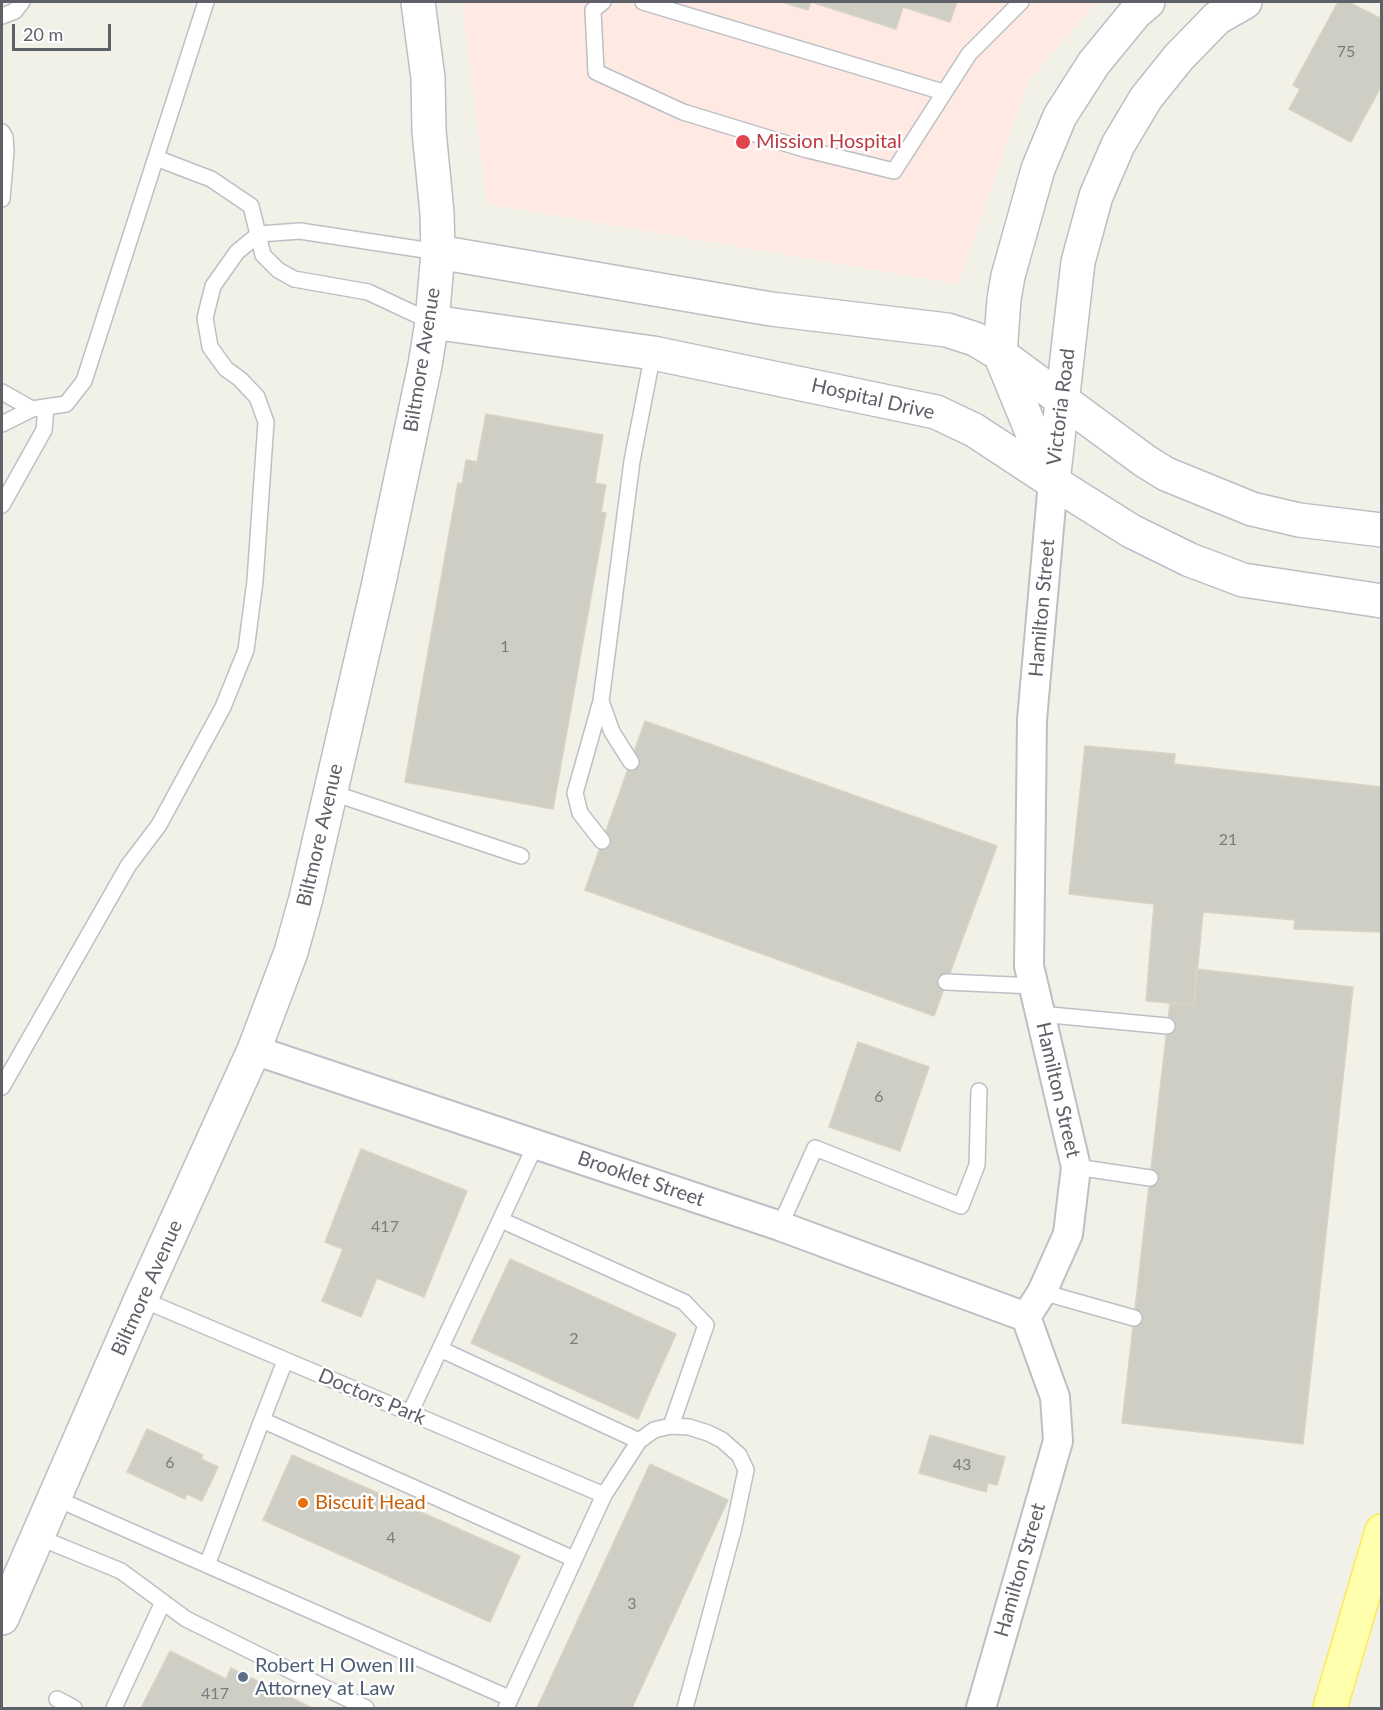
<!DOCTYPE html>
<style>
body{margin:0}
#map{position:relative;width:1383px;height:1710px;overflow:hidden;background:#f1f1e7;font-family:Lato,sans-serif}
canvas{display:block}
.frame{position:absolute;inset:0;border:3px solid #5e6168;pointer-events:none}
.scale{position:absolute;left:12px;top:24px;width:99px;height:27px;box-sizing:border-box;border:3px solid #5e6168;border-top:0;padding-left:8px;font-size:18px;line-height:21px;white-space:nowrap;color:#5e6168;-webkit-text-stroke:4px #fff;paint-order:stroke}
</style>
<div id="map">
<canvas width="1383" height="1710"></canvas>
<div class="frame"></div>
<div class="scale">20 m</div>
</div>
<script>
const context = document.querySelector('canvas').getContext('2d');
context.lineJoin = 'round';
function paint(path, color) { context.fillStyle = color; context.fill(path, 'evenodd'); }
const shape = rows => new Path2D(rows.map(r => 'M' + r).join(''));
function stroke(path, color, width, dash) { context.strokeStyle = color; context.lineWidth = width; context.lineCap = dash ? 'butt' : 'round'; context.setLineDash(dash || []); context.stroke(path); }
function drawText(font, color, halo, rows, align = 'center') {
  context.font = font + ' Lato,sans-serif'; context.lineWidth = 5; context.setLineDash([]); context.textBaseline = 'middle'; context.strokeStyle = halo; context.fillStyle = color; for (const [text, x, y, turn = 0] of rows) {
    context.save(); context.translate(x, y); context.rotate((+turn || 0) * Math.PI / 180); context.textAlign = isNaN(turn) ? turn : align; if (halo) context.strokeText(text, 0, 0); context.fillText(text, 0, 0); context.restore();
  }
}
const medical = shape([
 [462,2,1097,2,1029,80,958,284,487,204]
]);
const building = shape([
 [782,2,957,2,950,22,903,7,896,29,811,2,808,10,782,2],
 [1338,2,1348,2,1382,19,1382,85,1351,142,1289,109,1300,89,1293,85,1338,2],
 [486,414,603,435,595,483,606,485,601,512,606,513,553,809,405,782,458,483,462,484,466,460,477,462,486,414],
 [645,721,997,846,934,1016,585,890,645,721],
 [1085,746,1175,754,1174,764,1382,787,1382,932,1294,929,1295,920,1203,912,1194,1005,1146,1001,1154,904,1069,894,1085,746],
 [1196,969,1353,987,1303,1444,1122,1423,1170,1002,1194,1005,1196,969],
 [858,1042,929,1067,900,1151,829,1127,858,1042],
 [361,1149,467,1191,424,1297,377,1278,361,1317,322,1301,343,1249,325,1242,361,1149],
 [510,1259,676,1334,638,1419,471,1343,510,1259],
 [147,1429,203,1455,201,1459,218,1467,202,1501,187,1494,185,1499,127,1472,147,1429],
 [930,1435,1005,1457,997,1485,988,1483,986,1492,919,1473,930,1435],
 [292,1455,520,1556,490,1622,263,1520,292,1455],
 [650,1464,728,1500,632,1708,537,1708,650,1464],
 [170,1651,226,1679,231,1668,312,1708,141,1708,170,1651]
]);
const lane = shape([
 [603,2,593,10,596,72,683,112,804,149,894,171,969,54,1021,2],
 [643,2,943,92],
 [2,16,15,11,22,2],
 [2,132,5,137,6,151,2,199],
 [156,158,211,179,251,206,263,255,278,270,294,279,368,292,432,322],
 [2,392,32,409,66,404,84,381,206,2],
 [2,424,32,409],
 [2,505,44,430,46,407],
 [601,701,575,793,580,813,602,841],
 [631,762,612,732,601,701,632,461,653,353],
 [330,792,521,856],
 [946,982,1034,986],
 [1040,1014,1167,1026],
 [2,1087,128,866,159,825,223,707,246,650,255,581,266,422,257,397,240,379,226,369,210,347,205,318,213,286,237,252,259,234,300,231,438,252],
 [1076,1167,1150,1178],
 [501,1220,684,1302,706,1325,671,1426],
 [780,1226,815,1148,961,1206,977,1165,979,1091],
 [1042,1292,1134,1318],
 [141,1299,604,1495,639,1441,654,1430,671,1426,689,1427,708,1433,722,1440,739,1455,746,1470,734,1527,685,1708],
 [440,1349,639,1441],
 [285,1361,262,1420,574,1559],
 [410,1413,536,1144],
 [55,1498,509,1698],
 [38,1537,121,1571,186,1619,366,1708],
 [207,1565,262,1420],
 [57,1699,74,1708],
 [114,1708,163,1602],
 [506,1708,604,1495]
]);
const street = shape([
 [254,1050,780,1226,1026,1317],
 [981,1708,1058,1441,1055,1397,1026,1317,1042,1292,1068,1234,1076,1167,1029,966,1032,720,1053,482]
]);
const secondary = shape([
 [438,252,771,309,947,330,975,339,1000,354,1145,461,1166,474,1252,509,1299,520,1382,530],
 [432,322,653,353,936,412,974,430,1053,482,1131,531,1190,560,1243,580,1382,601],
 [1052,481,1000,354,1004,299,1008,276,1038,169,1060,116,1094,63,1135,13,1148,2],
 [1053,482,1078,262,1096,196,1118,145,1146,98,1179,57,1217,18,1245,2],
 [2,1618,141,1299,254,1050,291,952,306,898,378,587,425,365,432,322,438,252,437,213,429,131,428,78,418,2]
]);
const primary = shape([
 [1330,1708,1382,1531]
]);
const markers = [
 [743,142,8,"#e0444e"],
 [303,1503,6,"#e8710a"],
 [243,1677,6,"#5c6f8a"]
];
const numberNames = [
 ["75",1346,52],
 ["1",505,647],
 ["21",1228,840],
 ["6",879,1097],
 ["417",385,1227],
 ["2",574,1339],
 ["6",170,1463],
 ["43",962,1465],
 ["4",391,1538],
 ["3",632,1604],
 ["417",215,1694]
];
const healthNames = [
 ["Mission Hospital",756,142]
];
const streetNames = [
 ["Biltmore Avenue",422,360,-81],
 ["Hospital Drive",873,399,13],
 ["Victoria Road",1061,407,-83],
 ["Hamilton Street",1042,608,-85],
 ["Biltmore Avenue",320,835,-77],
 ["Hamilton Street",1058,1090,77],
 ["Brooklet Street",641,1179,19],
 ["Biltmore Avenue",147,1288,-66],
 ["Doctors Park",372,1397,23],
 ["Hamilton Street",1020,1570,-74]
];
const foodNames = [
 ["Biscuit Head",315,1503]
];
const serviceNames = [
 ["Robert H Owen III",255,1666],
 ["Attorney at Law",255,1689]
];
paint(medical, '#feeae3');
paint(building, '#cfcec5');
stroke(building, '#d7d4c4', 1.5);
stroke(lane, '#bebfc6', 18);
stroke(street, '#bebfc6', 32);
stroke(secondary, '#bcbec5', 36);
stroke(primary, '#fee953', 36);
stroke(lane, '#fff', 15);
stroke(street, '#fff', 28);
stroke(secondary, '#fff', 33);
stroke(primary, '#ffffae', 33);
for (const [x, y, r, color] of markers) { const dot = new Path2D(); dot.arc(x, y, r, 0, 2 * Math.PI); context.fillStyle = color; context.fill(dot); stroke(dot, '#fff', 2); }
drawText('16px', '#7a7c7f', null, numberNames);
drawText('20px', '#be3a42', '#fff', healthNames, 'left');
drawText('20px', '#5e6168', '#fff', streetNames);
drawText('20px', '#c56008', '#fff', foodNames, 'left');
drawText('20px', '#4e5e75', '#fff', serviceNames, 'left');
</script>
